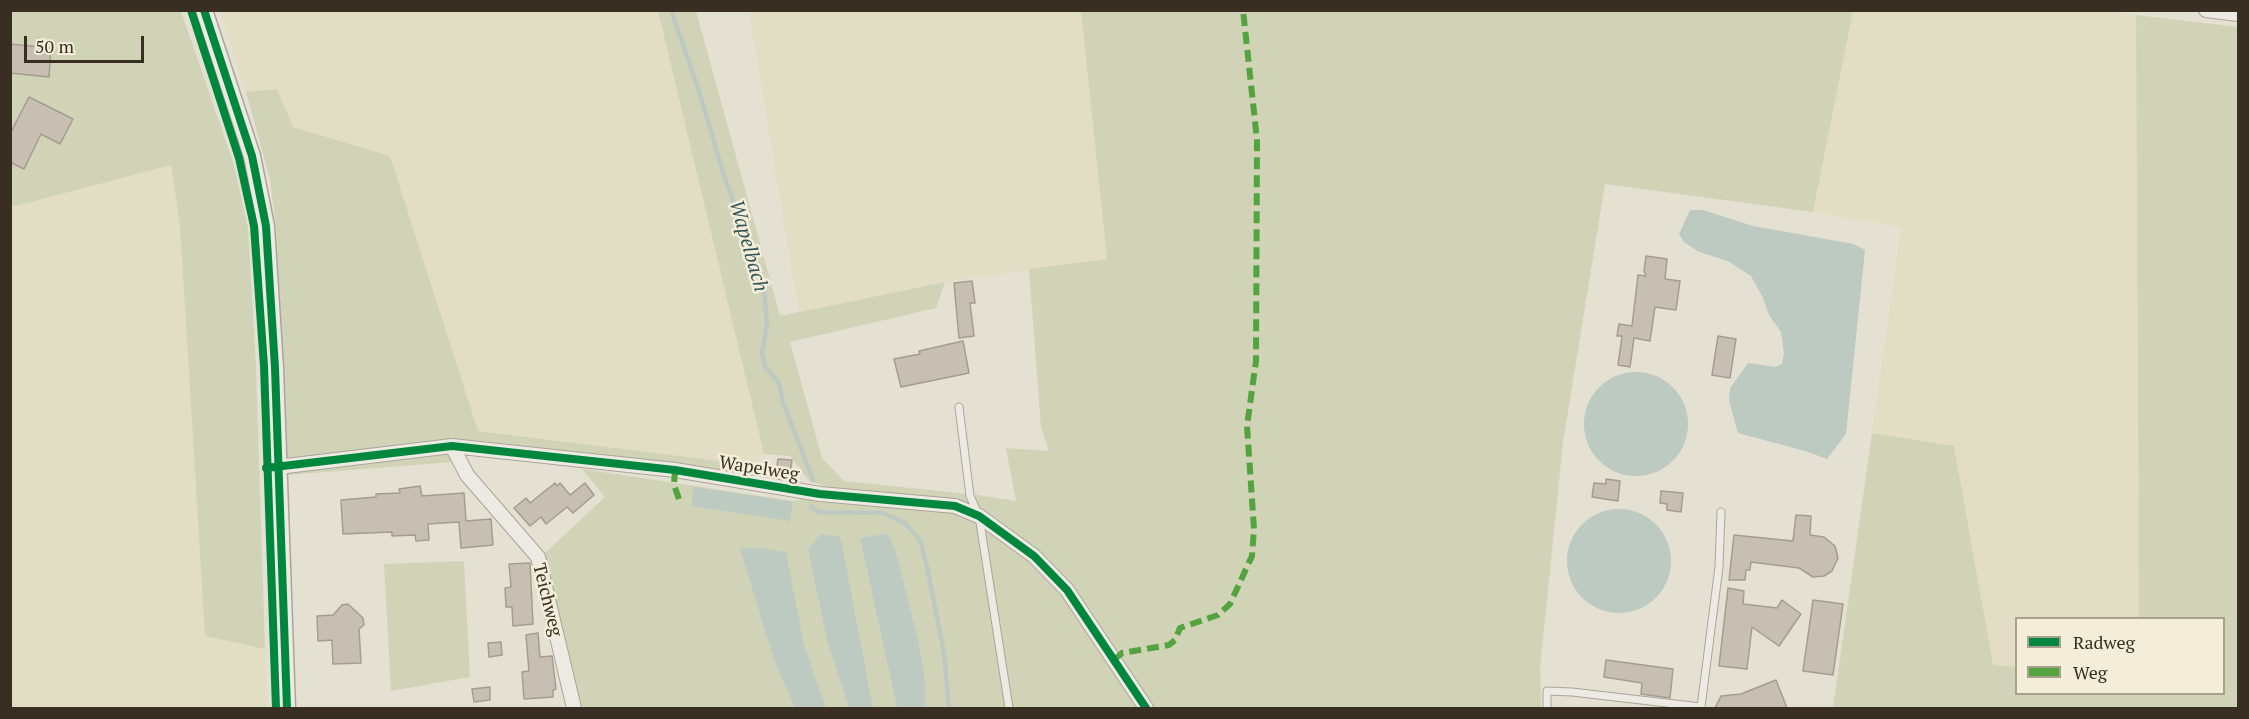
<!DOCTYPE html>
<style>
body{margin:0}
#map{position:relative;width:2249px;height:719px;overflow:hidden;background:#e4e0d2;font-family:"PT Serif",serif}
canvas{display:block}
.frame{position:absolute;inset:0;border:12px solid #392e22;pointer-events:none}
.legend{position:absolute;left:2015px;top:617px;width:210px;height:78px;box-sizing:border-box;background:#f3edda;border:2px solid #a9a190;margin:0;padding:8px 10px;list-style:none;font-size:18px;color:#392e22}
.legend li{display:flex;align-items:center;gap:12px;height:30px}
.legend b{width:30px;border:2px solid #a9a190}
.scale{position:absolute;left:24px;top:36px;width:120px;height:27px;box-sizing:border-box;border:3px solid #392e22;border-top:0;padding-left:8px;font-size:18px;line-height:21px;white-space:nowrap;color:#392e22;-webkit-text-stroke:4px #f3edda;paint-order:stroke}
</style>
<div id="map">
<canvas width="2249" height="719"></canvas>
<div class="frame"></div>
<ul class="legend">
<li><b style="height:8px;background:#00873e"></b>Radweg</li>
<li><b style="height:8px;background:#53a441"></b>Weg</li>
</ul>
<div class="scale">50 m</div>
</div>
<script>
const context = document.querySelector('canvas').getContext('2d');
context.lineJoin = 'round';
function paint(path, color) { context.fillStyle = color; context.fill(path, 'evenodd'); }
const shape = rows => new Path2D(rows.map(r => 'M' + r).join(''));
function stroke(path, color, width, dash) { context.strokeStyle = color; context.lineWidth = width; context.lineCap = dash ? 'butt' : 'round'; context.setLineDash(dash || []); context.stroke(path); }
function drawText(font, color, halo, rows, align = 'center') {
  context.font = font + ' "PT Serif",serif'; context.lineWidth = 5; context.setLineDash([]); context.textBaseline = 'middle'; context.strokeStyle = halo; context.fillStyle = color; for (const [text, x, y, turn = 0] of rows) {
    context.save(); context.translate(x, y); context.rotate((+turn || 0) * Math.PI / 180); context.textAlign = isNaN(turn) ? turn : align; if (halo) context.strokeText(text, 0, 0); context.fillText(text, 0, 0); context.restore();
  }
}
const farmland = shape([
 [2099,10,2136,15,2139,618,2016,618,2016,667,1993,665,1954,446,1872,433,1901,227,1813,212,1853,11],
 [220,11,658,11,764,454,752,465,478,431,390,156,293,127,277,89,246,92],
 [749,11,1081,11,1107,259,945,282,799,312],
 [171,165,180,226,205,636,265,649,268,708,11,708,10,204,16,206]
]);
const green = shape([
 [11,11,181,11,233,162,248,228,256,367,265,649,205,636,180,226,171,165,16,206,11,204],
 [658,11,696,11,780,316,945,282,936,308,790,342,822,458,844,481,978,495,1016,501,1006,448,1049,451,1041,428,1029,269,1107,259,1081,11,1853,11,1813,212,1605,184,1563,442,1540,669,1541,708,925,708,925,679,919,643,896,551,886,533,860,538,897,708,873,708,842,543,808,549,827,641,849,708,579,708,542,556,605,497,582,469,794,501,837,490,809,481,790,456,764,454],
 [2136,15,2238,27,2238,708,1833,708,1872,433,1954,446,1993,665,2016,667,2016,694,2224,694,2224,618,2139,618],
 [277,89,293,127,390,156,478,431,752,465,752,475,481,441,448,440,452,462,288,475,276,227,270,179,246,92],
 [464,561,470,677,391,691,384,564]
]);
const water = shape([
 [1690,210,1703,210,1753,226,1854,244,1865,250,1846,434,1827,459,1805,451,1738,433,1729,400,1730,388,1748,363,1775,367,1782,364,1784,353,1781,332,1769,315,1763,298,1751,276,1728,261,1699,252,1684,242,1679,234],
 '1584 424a52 52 0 1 1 104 0a52 52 0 1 1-104 0Z',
 [694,487,793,502,790,521,691,506],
 '1567 561a52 52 0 1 1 104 0a52 52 0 1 1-104 0Z',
 [887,533,896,551,919,643,925,679,925,708,897,708,860,538],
 [821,534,840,537,842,543,873,708,849,708,827,641,808,549],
 [740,548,760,548,786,552,804,645,826,708,795,708,774,660]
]);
const stream = shape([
 [671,10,700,94,723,173,764,286,767,325,762,353,765,367,779,383,783,402,813,480],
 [811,507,819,512,883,513,905,523,920,540,927,567,944,653,949,708]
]);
const building = shape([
 [10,44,51,48,49,77,10,73,10,44],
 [29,97,73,119,60,144,41,134,24,169,10,162,10,134,29,97],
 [1646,256,1667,259,1665,279,1680,281,1676,310,1655,307,1650,341,1634,338,1630,367,1618,365,1622,336,1617,336,1619,324,1632,326,1638,275,1646,276,1644,271,1646,256],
 [972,281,975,303,970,303,974,336,959,338,954,283,972,281],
 [1718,336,1736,339,1730,378,1712,375,1718,336],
 [963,341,969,373,901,387,894,359,920,354,919,351,963,341],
 [778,459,792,460,790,475,776,472,778,459],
 [1606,479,1620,481,1618,501,1592,497,1594,483,1606,484,1606,479],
 [555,483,557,486,560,483,570,495,585,483,594,495,573,513,567,507,546,524,541,517,530,526,514,508,526,498,530,503,555,483],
 [420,486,422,496,464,493,466,521,491,519,493,545,461,548,459,522,428,524,429,540,416,541,415,535,392,536,392,532,343,534,341,500,376,497,376,494,400,493,399,489,420,486],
 [1661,491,1683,493,1681,512,1667,510,1667,504,1660,503,1661,491],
 [1796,515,1811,516,1810,535,1824,537,1835,546,1838,558,1832,571,1824,576,1813,577,1799,568,1751,562,1750,570,1746,570,1745,580,1729,580,1734,535,1793,541,1796,515],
 [530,563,533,624,513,626,512,607,506,607,505,588,511,587,509,564,530,563],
 [1728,588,1744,591,1743,604,1777,608,1782,600,1801,614,1779,646,1752,627,1747,669,1719,666,1728,588],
 [1813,600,1843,604,1833,675,1803,671,1813,600],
 [348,604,363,618,364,625,359,629,361,663,333,664,332,640,318,641,317,616,333,615,342,605,348,604],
 [538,633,540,657,552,656,556,689,553,690,553,697,524,699,522,672,529,671,526,635,538,633],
 [501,642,502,655,489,657,488,643,501,642],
 [1606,660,1673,669,1670,698,1641,694,1642,683,1604,677,1606,660],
 [1776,680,1787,708,1715,708,1721,696,1741,694,1776,680],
 [490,687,490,700,474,702,472,689,490,687]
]);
const service = shape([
 [959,407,970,496,979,516,1009,708],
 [1547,708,1547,691,1572,692,1701,707,1719,567,1721,512]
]);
const minor = shape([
 [2206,10,2238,14],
 [452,446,467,475,538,557,574,708],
 [278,467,452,446,675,470,820,494,955,506,979,516,1034,556,1067,590,1146,708]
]);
const tertiary = shape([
 [204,10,252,156,266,226,275,368,287,708]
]);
const quiet = shape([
 [675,470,674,485,679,499],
 [1114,660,1122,653,1169,645,1175,640,1180,628,1218,615,1230,604,1252,556,1254,529,1247,426,1256,361,1257,140,1243,10]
]);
const cycleway = shape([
 [191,10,239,158,254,226,264,366,276,708],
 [204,10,252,156,266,226,275,368,287,708],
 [266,468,452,446,675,470,820,494,955,506,979,516,1034,556,1067,590,1146,708]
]);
const streetNames = [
 ["Wapelweg",759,469,9],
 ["Teichweg",547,600,76]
];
const waterNames = [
 ["Wapelbach",748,246,74]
];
paint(farmland, '#e2dec4');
paint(green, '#d1d3b6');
paint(water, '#bccac2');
stroke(stream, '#bccac2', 4.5);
paint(building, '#c8bfb3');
stroke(building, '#a59c91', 1.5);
stroke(service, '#aaa59a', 9);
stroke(minor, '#aaa59a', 16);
stroke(tertiary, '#aaa59a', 19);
stroke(service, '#edeae3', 7);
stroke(minor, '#edeae3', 14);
stroke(tertiary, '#edeae3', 16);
stroke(quiet, '#53a441', 6, [12, 6]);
stroke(cycleway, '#00873e', 8);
drawText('18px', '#392e22', '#f3edda', streetNames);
drawText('italic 20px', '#335756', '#f3edda', waterNames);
</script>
